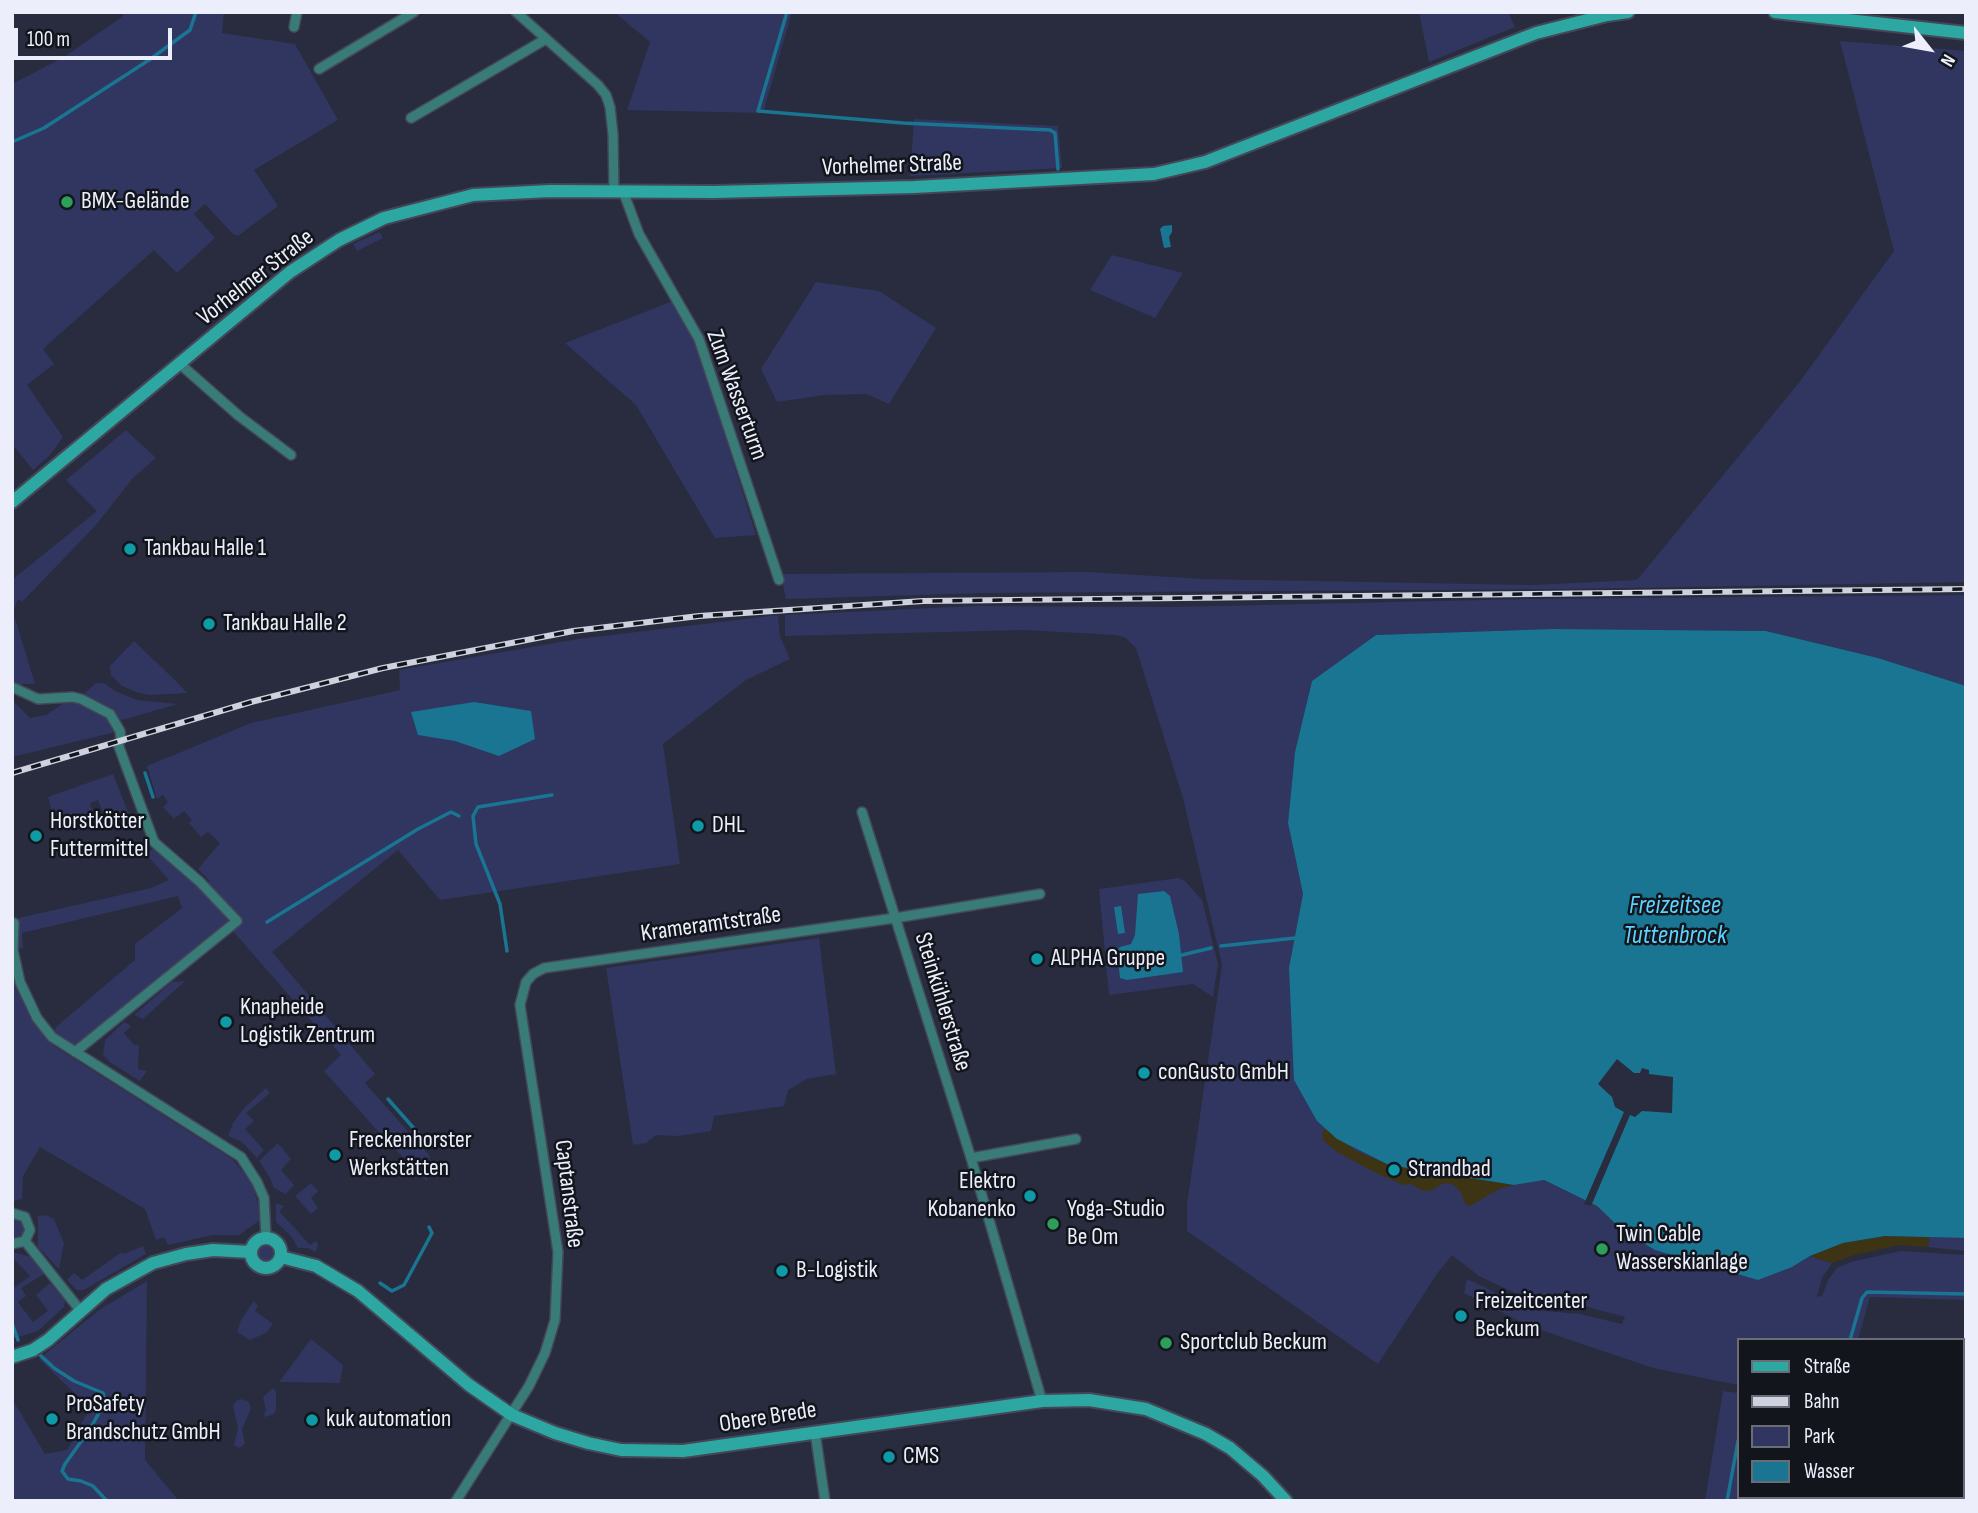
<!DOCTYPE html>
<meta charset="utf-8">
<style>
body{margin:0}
#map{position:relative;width:1978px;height:1513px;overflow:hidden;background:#282c3e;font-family:"Sofia Sans Condensed",sans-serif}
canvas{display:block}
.frame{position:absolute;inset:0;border:14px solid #eceffb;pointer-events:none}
.legend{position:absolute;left:1737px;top:1338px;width:228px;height:161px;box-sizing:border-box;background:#13151d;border:2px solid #6a6c76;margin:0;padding:9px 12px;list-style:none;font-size:21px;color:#eceffb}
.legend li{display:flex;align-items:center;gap:14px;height:35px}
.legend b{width:35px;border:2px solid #6a6c76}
.north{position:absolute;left:1894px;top:14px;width:70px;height:70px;-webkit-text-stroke:5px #13151d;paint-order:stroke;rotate:121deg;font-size:19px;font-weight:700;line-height:28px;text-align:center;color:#eceffb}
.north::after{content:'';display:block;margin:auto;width:24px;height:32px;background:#eceffb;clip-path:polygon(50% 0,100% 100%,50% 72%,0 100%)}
.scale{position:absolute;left:14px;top:28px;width:158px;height:32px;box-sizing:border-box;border:4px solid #eceffb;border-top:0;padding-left:9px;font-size:21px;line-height:24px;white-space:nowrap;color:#eceffb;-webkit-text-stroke:5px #13151d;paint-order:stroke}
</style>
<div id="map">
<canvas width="1978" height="1513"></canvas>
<div class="frame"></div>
<ul class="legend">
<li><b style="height:9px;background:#2da7a1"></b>Straße</li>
<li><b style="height:9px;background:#ced1de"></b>Bahn</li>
<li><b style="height:19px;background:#30365f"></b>Park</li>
<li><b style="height:19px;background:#197592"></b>Wasser</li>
</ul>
<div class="north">N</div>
<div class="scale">100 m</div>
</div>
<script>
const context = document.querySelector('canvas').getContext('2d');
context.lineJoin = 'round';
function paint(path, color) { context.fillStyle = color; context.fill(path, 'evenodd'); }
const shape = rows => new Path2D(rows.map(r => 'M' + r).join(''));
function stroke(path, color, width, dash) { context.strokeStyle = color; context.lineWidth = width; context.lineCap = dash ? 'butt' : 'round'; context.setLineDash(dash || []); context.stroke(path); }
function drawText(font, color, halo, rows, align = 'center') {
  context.font = font + ' "Sofia Sans Condensed",sans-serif'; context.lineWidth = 5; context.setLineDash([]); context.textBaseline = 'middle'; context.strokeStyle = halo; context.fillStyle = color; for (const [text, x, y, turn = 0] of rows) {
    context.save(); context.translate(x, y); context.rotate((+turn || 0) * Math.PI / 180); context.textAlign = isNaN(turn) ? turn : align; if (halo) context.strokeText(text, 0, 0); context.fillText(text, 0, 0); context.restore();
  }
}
const green = shape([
 [125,12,224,12,222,33,295,44,338,120,254,170,278,206,238,236,233,234,205,204,194,214,215,238,177,273,154,250,43,349,54,364,27,385,63,437,50,455,33,470,12,444,12,84,64,57,122,17],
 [614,12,792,12,763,113,627,110,650,42],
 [1419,12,1508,12,1515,27,1429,62],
 [1840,41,1966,51,1966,582,1569,589,985,593,786,599,781,574,1089,572,1203,579,1531,585,1637,580,1798,384,1894,251],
 [914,119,1058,126,1062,168,910,176],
 [380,232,383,238,357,251,353,244],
 [1112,255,1183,273,1155,318,1090,290],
 [816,282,879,291,936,328,889,404,866,394,824,395,777,402,761,369],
 [673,301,695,340,756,535,715,538,636,405,565,343],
 [126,430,156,458,133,478,96,525,22,602,18,599,13,612,35,684,19,684,12,680,12,580,97,511,66,480],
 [1966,595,1966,686,1878,658,1766,631,1553,629,1376,635,1312,681,1295,752,1288,823,1303,894,1395,1166,1514,1185,1543,1180,1597,1206,1623,1231,1792,1267,1810,1256,1832,1263,1822,1278,1817,1297,1822,1296,1828,1280,1837,1268,1851,1262,1901,1251,1966,1255,1966,1300,1870,1297,1858,1340,1738,1340,1738,1385,1653,1368,1529,1326,1464,1293,1467,1279,1518,1303,1545,1311,1580,1314,1622,1324,1625,1317,1584,1306,1546,1304,1521,1296,1479,1276,1452,1255,1437,1274,1378,1364,1187,1231,1187,1204,1222,965,1183,798,1136,648,1126,638,1116,635,1025,630,785,636,785,615,975,606,1170,607,1528,599],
 [778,615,780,636,790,659,746,680,663,744,680,864,440,900,398,850,272,952,375,1074,365,1083,430,1156,427,1181,384,1138,324,1071,341,1055,226,923,75,1052,52,1037,57,1026,135,960,135,944,182,908,178,896,22,933,23,948,13,951,15,980,30,1018,54,1046,232,1159,252,1182,258,1204,260,1220,239,1235,212,1235,168,1245,164,1237,156,1240,145,1209,40,1147,23,1176,22,1199,12,1201,12,923,14,944,19,918,151,888,169,880,145,853,158,846,200,889,210,881,198,869,220,843,208,832,201,837,189,823,192,820,184,811,174,819,163,807,168,802,163,795,157,799,147,766,251,723,400,690,399,670,578,639],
 [134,641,178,683,187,693,148,695,136,692,122,686,111,675,110,666],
 [96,683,104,683,115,691,137,700,178,704,122,720,88,700,84,694],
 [73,697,110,714,120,731,12,757,12,700,30,718,46,715],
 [113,774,130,817,117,822,113,809,103,813,98,800,90,803,93,814,56,826,48,797],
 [1179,878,1186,882,1202,900,1218,964,1213,997,1193,984,1109,995,1099,889],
 [819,938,836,1074,807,1079,788,1090,784,1106,714,1116,711,1131,678,1136,656,1135,646,1143,633,1145,606,968],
 [185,981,143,1019,134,1015,172,982],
 [124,1022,131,1026,124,1033,134,1045,139,1045,138,1069,147,1071,140,1081,111,1063,103,1055,105,1040],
 [266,1088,270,1093,246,1113,254,1121,245,1129,264,1150,257,1158,242,1142,228,1136,233,1123,244,1108],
 [278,1143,291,1159,281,1170,294,1185,286,1194,274,1188,270,1178,259,1161],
 [311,1183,318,1191,311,1198,318,1208,311,1214,295,1196],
 [276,1203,284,1206,279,1211,310,1245,316,1241,318,1244,316,1252,308,1248,298,1248,291,1236,276,1222],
 [46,1215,54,1219,64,1243,59,1269,38,1247,38,1216],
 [12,1219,20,1220,24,1226,23,1233,17,1239,12,1239],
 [1929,1237,1966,1238,1966,1251,1928,1247],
 '257 1253a9 9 0 1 1 18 0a9 9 0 1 1-18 0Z',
 [143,1246,146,1254,84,1290,77,1290,67,1280,74,1273,82,1280,122,1252,124,1254],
 [12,1252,31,1257,44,1274,21,1288,26,1296,18,1302,33,1322,48,1311,36,1295,50,1283,65,1300,64,1307,38,1331,12,1339,12,1289,30,1276,12,1257],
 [147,1281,145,1460,179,1501,12,1501,12,1399,45,1454,67,1450,90,1408,39,1359,99,1310],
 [254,1301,258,1306,255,1311,273,1324,266,1333,250,1340,237,1332,241,1320],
 [311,1339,343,1365,340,1383,279,1382],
 [272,1389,275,1389,276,1393,276,1409,274,1414,265,1417,264,1415,266,1410,263,1397],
 [1723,1391,1738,1393,1738,1497,1821,1497,1820,1501,1705,1501],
 [241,1399,249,1402,251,1409,242,1429,245,1444,239,1448,234,1445,238,1428,233,1406,236,1401]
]);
const sand = shape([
 [1325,1129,1356,1151,1389,1165,1514,1185,1499,1189,1470,1206,1465,1204,1461,1192,1452,1184,1444,1183,1432,1190,1423,1191,1411,1184,1404,1185,1376,1173,1337,1152,1323,1140,1322,1133],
 [1885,1236,1929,1237,1928,1247,1898,1245,1851,1256,1832,1263,1810,1256,1843,1243]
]);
const water = shape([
 [1172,225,1172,232,1169,237,1171,247,1164,248,1160,229,1163,226],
 [1553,629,1766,631,1878,658,1966,686,1966,1238,1885,1236,1843,1243,1810,1256,1792,1267,1758,1280,1655,1250,1623,1231,1597,1206,1544,1180,1514,1185,1389,1165,1337,1139,1317,1121,1294,1080,1289,968,1303,894,1288,823,1295,752,1312,681,1376,635],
 [474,702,531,711,535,739,499,756,455,741,418,735,411,712],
 [1164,891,1170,896,1179,934,1183,972,1127,980,1120,978,1117,950,1120,947,1131,944,1135,935,1138,894],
 [1121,906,1125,933,1118,934,1114,907]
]);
const pier = shape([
 [1617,1059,1634,1073,1640,1073,1642,1068,1649,1070,1649,1074,1673,1077,1672,1113,1642,1111,1635,1117,1630,1115,1591,1206,1584,1204,1624,1112,1615,1107,1612,1097,1598,1084]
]);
const stream = shape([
 [787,12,758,111,903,123,1050,130,1055,133,1058,169],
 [12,142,44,128,149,60,190,30,196,12],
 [145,773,153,797],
 [267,922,418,829,451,812,459,816],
 [1221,946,1295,938],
 [507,951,500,904,476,844,473,816,478,807,552,795],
 [1182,955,1211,948],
 [388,1099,425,1141],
 [380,1283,392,1291,404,1285,432,1233,429,1227],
 [12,1323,18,1340],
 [1850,1340,1862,1298,1867,1292,1966,1294],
 [40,1355,54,1368,74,1381,103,1393,105,1401,100,1411,90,1429,65,1464,62,1471,68,1479,81,1481,93,1486,107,1501],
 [1727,1501,1738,1441]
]);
const street = shape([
 [516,12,598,85,606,95,610,107,613,134,614,191],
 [294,27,297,12],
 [319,69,414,12],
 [411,118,546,39],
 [623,191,639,234,699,339,779,580],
 [180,364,239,416,291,455],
 [12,687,38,699,73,697,81,699,110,714,120,731,121,740,118,744,154,842,200,882,237,921,75,1052],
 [862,812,971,1158,1042,1401],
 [14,923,13,950,20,982,37,1018,52,1037,241,1157,257,1182,264,1198,266,1237],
 [971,1158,1076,1139],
 [12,1213,25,1217,30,1230,25,1241,12,1244],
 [25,1241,80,1310],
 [815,1432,825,1501],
 [456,1501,529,1386,545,1353,555,1320,558,1252,520,1005,526,982,533,974,544,968,895,918,1040,894]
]);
const secondary = shape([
 [1775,12,1966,33],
 [12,502,290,272,339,240,384,218,473,195,550,191,714,192,914,187,1154,174,1205,162,1536,33,1607,15,1628,12],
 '251 1253a15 15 0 1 1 30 0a15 15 0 1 1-30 0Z',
 [281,1257,316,1266,358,1291,469,1385,512,1415,555,1433,588,1443,621,1450,683,1451,1042,1401,1089,1400,1146,1409,1206,1434,1230,1448,1263,1476,1286,1501],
 [12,1357,33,1350,48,1340,106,1289,153,1263,186,1254,213,1250,251,1252]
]);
const rail = shape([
 [12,773,251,702,383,668,573,631,699,616,923,601,1966,589]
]);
const markers = [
 [67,202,7,"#2e9e5b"],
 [130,549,7,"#0f9aa8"],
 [209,624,7,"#0f9aa8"],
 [698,826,7,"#0f9aa8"],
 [36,836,7,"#0f9aa8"],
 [1037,959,7,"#0f9aa8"],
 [226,1022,7,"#0f9aa8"],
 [1144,1073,7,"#0f9aa8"],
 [335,1155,7,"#0f9aa8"],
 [1394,1170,7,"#0f9aa8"],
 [1030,1196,7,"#0f9aa8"],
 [1053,1224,7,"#2e9e5b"],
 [1602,1249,7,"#2e9e5b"],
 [782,1271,7,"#0f9aa8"],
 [1461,1316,7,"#0f9aa8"],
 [1166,1343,7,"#2e9e5b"],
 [52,1419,7,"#0f9aa8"],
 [312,1420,7,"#0f9aa8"],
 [889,1457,7,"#0f9aa8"]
];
const streetNames = [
 ["Vorhelmer Straße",892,166,-2],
 ["Vorhelmer Straße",256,278,-38],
 ["Zum Wasserturm",736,395,70],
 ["Krameramtstraße",711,925,-8],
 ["Steinkühlerstraße",942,1002,73],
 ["Captanstraße",568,1194,83],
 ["Obere Brede",768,1418,-9]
];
const poiNames = [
 ["BMX-Gelände",81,202],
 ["Tankbau Halle 1",144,549],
 ["Tankbau Halle 2",223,624],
 ["Horstkötter",50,822],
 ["Futtermittel",50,850],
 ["DHL",712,826],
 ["ALPHA Gruppe",1051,959],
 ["Knapheide",240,1008],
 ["Logistik Zentrum",240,1036],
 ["conGusto GmbH",1158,1073],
 ["Freckenhorster",349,1141],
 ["Werkstätten",349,1169],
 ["Strandbad",1408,1170],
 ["Elektro",1016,1182,"right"],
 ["Kobanenko",1016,1210,"right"],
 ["Yoga-Studio",1067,1210],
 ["Be Om",1067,1238],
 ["Twin Cable",1616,1235],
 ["Wasserskianlage",1616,1263],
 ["B-Logistik",796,1271],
 ["Freizeitcenter",1475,1302],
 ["Beckum",1475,1330],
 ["Sportclub Beckum",1180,1343],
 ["ProSafety",66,1405],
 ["Brandschutz GmbH",66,1433],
 ["kuk automation",326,1420],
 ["CMS",903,1457]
];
const waterNames = [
 ["Freizeitsee",1675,906],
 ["Tuttenbrock",1675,936]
];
paint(green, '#30365f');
paint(sand, '#3d3414');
paint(water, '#197592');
paint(pier, '#282c3e');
stroke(stream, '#197592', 3.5);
stroke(street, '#434758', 12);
stroke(secondary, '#434758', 16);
stroke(street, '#387b77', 9);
stroke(secondary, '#2da7a1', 12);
stroke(rail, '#ced1de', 6);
stroke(rail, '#13151d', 3.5, [10]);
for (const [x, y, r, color] of markers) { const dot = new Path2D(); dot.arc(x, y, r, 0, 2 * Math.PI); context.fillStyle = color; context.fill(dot); stroke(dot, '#13151d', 2.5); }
drawText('24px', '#eceffb', '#13151d', streetNames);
drawText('24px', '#eceffb', '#13151d', poiNames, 'left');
drawText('italic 26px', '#5cd4ff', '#13151d', waterNames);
</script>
